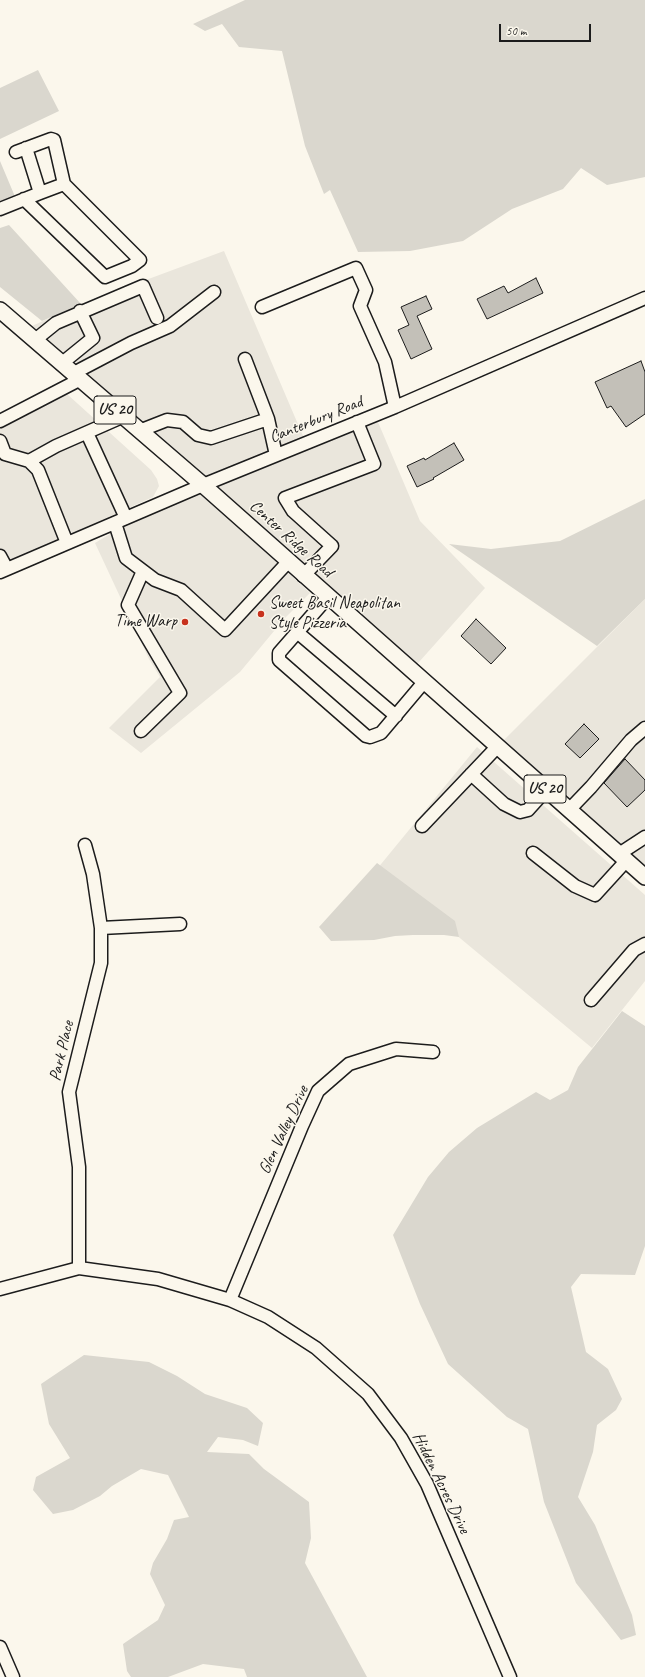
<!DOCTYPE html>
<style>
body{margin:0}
#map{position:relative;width:645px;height:1677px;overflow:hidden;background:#fbf7ec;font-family:Caveat,sans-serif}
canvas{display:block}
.scale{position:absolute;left:499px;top:24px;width:92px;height:18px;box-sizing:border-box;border:2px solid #1c1c1c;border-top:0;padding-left:5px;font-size:12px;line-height:14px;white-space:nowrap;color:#1c1c1c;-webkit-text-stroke:3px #fbf7ec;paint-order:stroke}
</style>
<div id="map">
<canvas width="645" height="1677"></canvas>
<div class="scale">50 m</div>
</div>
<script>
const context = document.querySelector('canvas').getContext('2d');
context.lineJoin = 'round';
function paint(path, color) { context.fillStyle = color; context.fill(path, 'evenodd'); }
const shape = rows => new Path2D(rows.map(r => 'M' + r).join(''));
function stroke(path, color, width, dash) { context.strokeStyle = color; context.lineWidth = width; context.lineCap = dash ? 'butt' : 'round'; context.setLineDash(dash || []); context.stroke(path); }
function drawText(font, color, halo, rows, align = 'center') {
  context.font = font + ' Caveat,sans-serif'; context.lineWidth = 3; context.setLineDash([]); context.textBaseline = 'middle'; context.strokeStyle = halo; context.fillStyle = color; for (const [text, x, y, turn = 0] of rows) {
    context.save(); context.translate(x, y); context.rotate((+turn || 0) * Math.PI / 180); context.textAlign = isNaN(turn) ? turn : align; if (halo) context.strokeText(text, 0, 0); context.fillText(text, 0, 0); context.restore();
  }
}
const built = shape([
 [224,251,306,443,375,415,420,521,485,588,411,671,23,330,81,304],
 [67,394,151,470,157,479,159,486,153,497,0,566,0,424],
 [202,494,310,593,284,619,240,672,141,753,109,728,160,677,149,659,95,543,130,522],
 [645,599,645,877,497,747],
 [477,747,645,895,645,981,592,1048,377,869]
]);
const green = shape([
 [245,0,645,0,645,177,607,185,581,168,563,189,512,209,463,241,410,251,358,252,330,190,324,194,305,146,282,51,239,47,222,24,205,31,193,24],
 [38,70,59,111,0,139,0,88],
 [0,161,16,199,0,205],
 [9,225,81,304,42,321,0,287,0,228],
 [645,499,645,599,597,646,449,544,491,549,560,541],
 [377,863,455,921,459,937,444,935,413,935,395,936,374,940,331,941,319,927],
 [622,1011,645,1026,645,1246,635,1275,581,1274,571,1287,586,1352,608,1369,622,1399,616,1410,597,1425,593,1452,578,1497,595,1525,632,1615,636,1635,621,1640,576,1583,544,1502,528,1429,507,1417,448,1364,420,1304,393,1235,428,1177,449,1152,477,1128,536,1092,550,1100,568,1090,578,1067],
 [84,1355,149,1362,177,1376,205,1394,247,1408,263,1423,258,1446,243,1440,218,1437,207,1452,249,1454,264,1469,309,1502,311,1538,305,1563,367,1677,247,1677,244,1669,203,1664,168,1677,131,1677,127,1671,123,1644,158,1620,165,1605,150,1574,153,1563,167,1539,174,1520,189,1517,168,1475,141,1469,112,1486,100,1496,73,1510,53,1514,33,1490,36,1477,70,1458,49,1424,41,1384]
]);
const building = shape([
 [536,278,543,293,487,319,477,299,504,286,508,293,536,278],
 [426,296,432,309,417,316,432,349,411,359,398,330,409,325,401,307,426,296],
 [641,361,645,372,645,414,626,427,611,406,607,408,595,382,641,361],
 [454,443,464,460,433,478,434,479,417,487,407,466,424,458,425,460,454,443],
 [476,619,506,648,491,664,461,636,476,619],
 [584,724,599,739,580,758,565,744,584,724],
 [625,759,645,780,645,790,627,807,604,783,625,759]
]);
const minor = shape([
 [26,148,40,193],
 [16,152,51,139,54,140,64,184],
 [0,209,40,193,64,184,140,260,132,266,105,277,24,199],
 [262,307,356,268,366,290,360,306,385,362,395,407],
 [35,340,56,323,143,286,157,318],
 [245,359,268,419,276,455],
 [61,364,93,338,80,311],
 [72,374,131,343,170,326,214,292],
 [0,421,79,380],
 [139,431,167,420,183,422,198,435,211,438,268,419],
 [87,433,126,518],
 [0,441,5,454,29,461,38,470,67,543],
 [29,461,56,446,122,417],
 [115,523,126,558,155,580,181,590,225,630,288,562],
 [0,556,7,569],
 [0,572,203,485,395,407,645,298],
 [303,576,332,546,293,511,285,498,374,464,357,422],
 [328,597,279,653,279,660,366,736,370,737,381,733,424,682],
 [297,632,396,716],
 [141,731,180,693,128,605,143,571],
 [471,774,504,804,520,812,528,810,546,790],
 [569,810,591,787,631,740,645,728],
 [422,826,497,747],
 [533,853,575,886,595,895,626,861],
 [619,854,645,837],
 [101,928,180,924],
 [591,1000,634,950,645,944],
 [79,1268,79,1167,69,1092,101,963,101,928,93,874,85,845],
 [0,1289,79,1268,158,1279,230,1300,268,1317,316,1348,368,1394,401,1438,427,1484,510,1677],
 [230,1300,302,1126,318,1091,349,1064,396,1049,433,1052],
 [0,1647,13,1677]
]);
const major = shape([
 [0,310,203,485,645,877]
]);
const markers = [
 [261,614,4,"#c8321e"],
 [185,622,4,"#c8321e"]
];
const shields = [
 [115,410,42],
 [545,789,42]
];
const shieldNames = [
 ["US 20",115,410],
 ["US 20",545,789]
];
const streetNames = [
 ["Canterbury Road",316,420,-22],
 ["Center Ridge Road",291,539,42],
 ["Park Place",62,1051,-77],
 ["Glen Valley Drive",284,1130,-65],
 ["Hidden Acres Drive",441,1483,64]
];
const poiNames = [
 ["Sweet Basil Neapolitan",269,604],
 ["Style Pizzeria",269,624],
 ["Time Warp",177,622,"right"]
];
paint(built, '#eae6dc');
paint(green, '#dad7ce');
paint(building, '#c3c0b8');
stroke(building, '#1c1c1c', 1);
stroke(minor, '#1c1c1c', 15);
stroke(major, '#1c1c1c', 18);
stroke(minor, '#fbf7ec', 12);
stroke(major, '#fbf7ec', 15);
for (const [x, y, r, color] of markers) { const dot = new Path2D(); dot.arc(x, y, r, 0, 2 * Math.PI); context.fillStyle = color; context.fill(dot); stroke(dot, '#fbf7ec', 1.5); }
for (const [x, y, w] of shields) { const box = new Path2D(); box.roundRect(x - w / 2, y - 14, w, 28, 3); context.fillStyle = '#fbf7ec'; context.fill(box); stroke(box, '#1c1c1c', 1); }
drawText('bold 16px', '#1c1c1c', null, shieldNames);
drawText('17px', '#1c1c1c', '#fbf7ec', streetNames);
drawText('17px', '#1c1c1c', '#fbf7ec', poiNames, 'left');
</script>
